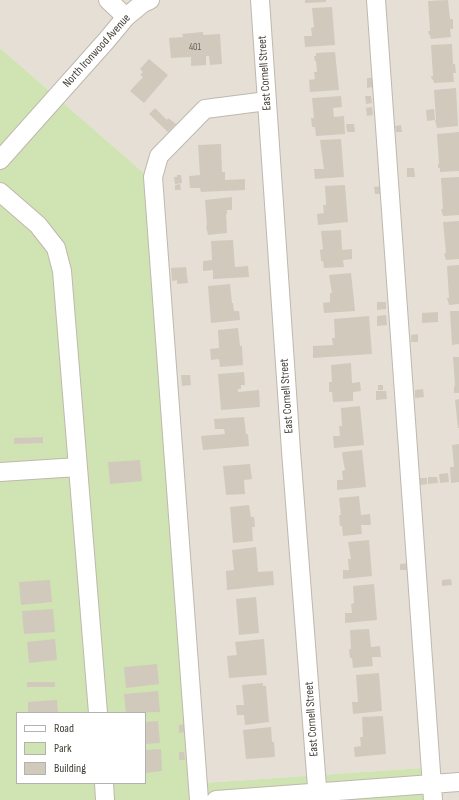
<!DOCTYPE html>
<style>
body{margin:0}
#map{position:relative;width:459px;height:800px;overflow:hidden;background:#f2eee7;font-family:"Sofia Sans Condensed",sans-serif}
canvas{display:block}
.legend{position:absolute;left:16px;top:712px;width:130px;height:72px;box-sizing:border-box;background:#fff;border:1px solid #b4b2af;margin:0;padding:5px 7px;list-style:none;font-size:12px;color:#443e37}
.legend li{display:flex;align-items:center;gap:8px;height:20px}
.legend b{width:20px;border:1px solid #b4b2af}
</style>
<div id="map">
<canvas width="459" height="800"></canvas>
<ul class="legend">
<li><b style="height:5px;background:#fff"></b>Road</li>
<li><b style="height:11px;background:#d0e3b3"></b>Park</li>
<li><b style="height:11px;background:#d2c9bd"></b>Building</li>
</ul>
</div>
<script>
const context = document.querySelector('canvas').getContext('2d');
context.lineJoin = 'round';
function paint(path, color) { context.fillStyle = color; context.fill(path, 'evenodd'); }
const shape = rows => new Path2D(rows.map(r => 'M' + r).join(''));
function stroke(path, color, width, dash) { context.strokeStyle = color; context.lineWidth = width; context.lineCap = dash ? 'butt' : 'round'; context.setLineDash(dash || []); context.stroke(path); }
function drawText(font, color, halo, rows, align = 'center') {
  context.font = font + ' "Sofia Sans Condensed",sans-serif'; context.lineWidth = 3.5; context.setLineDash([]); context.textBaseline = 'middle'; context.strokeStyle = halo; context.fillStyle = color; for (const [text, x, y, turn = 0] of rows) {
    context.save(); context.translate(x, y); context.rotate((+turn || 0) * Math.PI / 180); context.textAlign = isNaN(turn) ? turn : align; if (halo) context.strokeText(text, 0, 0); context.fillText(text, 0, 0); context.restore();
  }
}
const residential = shape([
 [0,0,459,0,459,800,440,800,437,767,203,783,161,188,0,48]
]);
const green = shape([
 [0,48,161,188,203,783,437,767,440,800,0,800],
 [17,713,145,713,145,783,17,783]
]);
const building = shape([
 [305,0,326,0,326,2,305,3],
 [448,0,450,19,453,19,453,29,450,29,451,37,431,39,430,35,429,35,428,31,430,31,428,1],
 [332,7,335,45,305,47,304,36,312,36,311,28,314,27,312,8],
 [203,32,203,35,220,34,222,64,210,65,209,56,206,56,206,65,191,66,191,57,171,58,169,38,183,37,182,34],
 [452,44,453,64,455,64,456,73,453,73,454,82,434,83,433,79,432,80,431,76,433,76,431,45],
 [335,52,339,90,310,92,309,80,315,79,314,72,317,72,316,61,315,61,314,56,316,56,316,53],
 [149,59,168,75,144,103,130,91,143,77,140,75,143,72,140,69],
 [367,78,373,78,373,87,367,88],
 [456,88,458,126,437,128,435,120,436,120,434,90],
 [341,96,342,107,333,108,334,117,344,116,345,134,316,136,315,127,312,127,311,118,314,118,312,98],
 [365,96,371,96,372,103,366,104],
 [372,107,373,115,367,116,366,108],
 [155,108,167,120,168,118,176,124,168,132,149,114],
 [434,109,435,120,427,121,426,110],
 [346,124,354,124,355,132,347,132],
 [401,125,402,132,396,132,395,126],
 [459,132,459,171,440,172,440,168,438,168,438,164,439,164,437,134],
 [341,139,344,177,315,179,314,169,324,169,320,140],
 [221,144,222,172,225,172,225,180,245,179,245,190,201,192,200,188,190,188,189,176,200,175,198,145],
 [407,168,414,168,415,177,407,177],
 [177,175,181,175,182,183,175,184,174,177,177,177],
 [459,177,459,215,443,216,441,209,443,209,441,178],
 [180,184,181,190,175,190,175,185],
 [345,185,348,222,318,225,317,214,324,213,323,205,326,205,325,186],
 [383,186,383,194,375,194,374,187],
 [232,197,232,210,227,210,227,214,226,214,227,233,208,235,206,226,207,225,205,200],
 [459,221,459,259,446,260,444,254,446,253,443,222],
 [341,230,342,250,352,249,352,259,343,260,344,267,324,268,323,261,321,261,320,250,323,249,321,231],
 [233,240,235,267,248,266,249,277,213,279,213,270,203,271,203,261,212,260,211,241],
 [459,265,459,304,449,305,447,298,449,298,447,266],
 [186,267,188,283,177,284,177,280,172,281,171,268],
 [351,273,355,311,324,313,323,303,330,302,330,293,332,293,329,275],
 [230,284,232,303,233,303,234,311,239,311,240,320,211,323,208,286],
 [377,302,386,302,386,309,377,310],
 [450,311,459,311,459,344,452,345],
 [438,312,438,322,422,323,422,313],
 [386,315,387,325,377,326,377,316],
 [369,316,372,354,313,358,313,346,333,345,332,338,335,338,334,319],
 [238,328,240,346,242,346,243,365,220,367,219,359,211,360,210,349,219,348,218,330],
 [418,334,418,342,411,342,411,335],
 [453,357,459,357,459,393,454,393,454,386,455,386],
 [351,363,352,383,360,382,361,391,353,392,353,401,333,402,332,392,329,392,329,382,332,382,331,365],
 [244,372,245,385,241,385,241,389,238,389,238,392,259,390,260,407,221,410,218,374],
 [181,375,190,375,191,385,182,386],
 [378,385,383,385,383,390,378,390],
 [423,389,424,397,415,398,415,390],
 [376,391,386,391,387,399,376,400],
 [459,399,459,428,458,428,455,400],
 [360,406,364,445,334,448,333,436,340,436,339,426,342,426,341,408],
 [244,417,246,434,248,434,249,446,203,450,201,436,225,434,224,429,215,429,214,419],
 [43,437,43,443,14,444,14,438],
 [459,444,459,482,451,483,450,467,454,467,452,445],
 [362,450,366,487,337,490,337,480,343,480,342,471,345,470,342,454,343,452],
 [140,460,142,481,110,484,108,462],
 [250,464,252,479,244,480,245,494,226,495,223,466],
 [448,473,449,482,440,483,439,474],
 [428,477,437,477,438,483,428,484],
 [420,478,427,478,427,484,420,485],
 [359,496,361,515,370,514,371,525,361,525,362,534,343,536,342,526,340,526,339,515,341,515,339,498],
 [249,505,251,517,254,517,255,527,252,527,253,541,233,543,230,507],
 [369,540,372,576,343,579,343,570,349,570,348,559,351,559,348,542],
 [256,547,258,572,273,571,274,585,227,590,226,571,234,570,232,550],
 [409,563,409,570,400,570,400,564],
 [451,579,452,585,442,586,442,580],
 [50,580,52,602,21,605,19,582],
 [374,584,377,620,345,623,345,613,352,613,351,604,354,603,353,586],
 [256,597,259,633,239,635,236,599],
 [53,609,55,632,24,634,22,611],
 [369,629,371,647,380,646,381,657,372,657,373,666,353,668,352,658,350,658,349,649,351,649,350,630],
 [55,639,57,660,29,663,27,642],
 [264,639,267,675,229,678,227,656,237,655,235,642],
 [157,664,159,684,126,688,124,667],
 [379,673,382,711,353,714,352,702,358,702,356,675],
 [27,682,55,682,55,687,27,687],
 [263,683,263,686,266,686,269,722,245,725,244,715,237,715,236,705,244,705,242,685],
 [158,691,160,712,126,713,124,694],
 [57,700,58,713,28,713,28,702],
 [383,716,386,754,355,757,354,747,361,746,360,737,363,737,362,717],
 [158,721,160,743,145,744,145,722],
 [184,724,185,732,179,733,179,725],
 [271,727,272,742,274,742,275,757,246,759,243,730],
 [161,749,162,771,145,773,145,750],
 [179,752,184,752,185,760,179,760]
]);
const minor = shape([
 [108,0,126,17],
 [260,0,291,451,318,800],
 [376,0,433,800],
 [0,160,106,41,126,17,143,3,150,0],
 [0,192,38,225,56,248,62,271,98,713],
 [0,472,78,467],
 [104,783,105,800],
 [199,800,153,177,159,156,205,109,267,101],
 [216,800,459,782]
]);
const numberNames = [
 ["401",195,47]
];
const streetNames = [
 ["North Ironwood Avenue",97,51,-48],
 ["East Cornell Street",265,73,-94],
 ["East Cornell Street",287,396,-94],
 ["East Cornell Street",312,719,-94]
];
paint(residential, '#e5dfd5');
paint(green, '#d0e3b3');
paint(building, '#d2c9bd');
stroke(minor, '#bfb8ad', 20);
stroke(minor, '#fff', 18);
drawText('10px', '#686158', null, numberNames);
drawText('12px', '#443e37', '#fff', streetNames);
</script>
